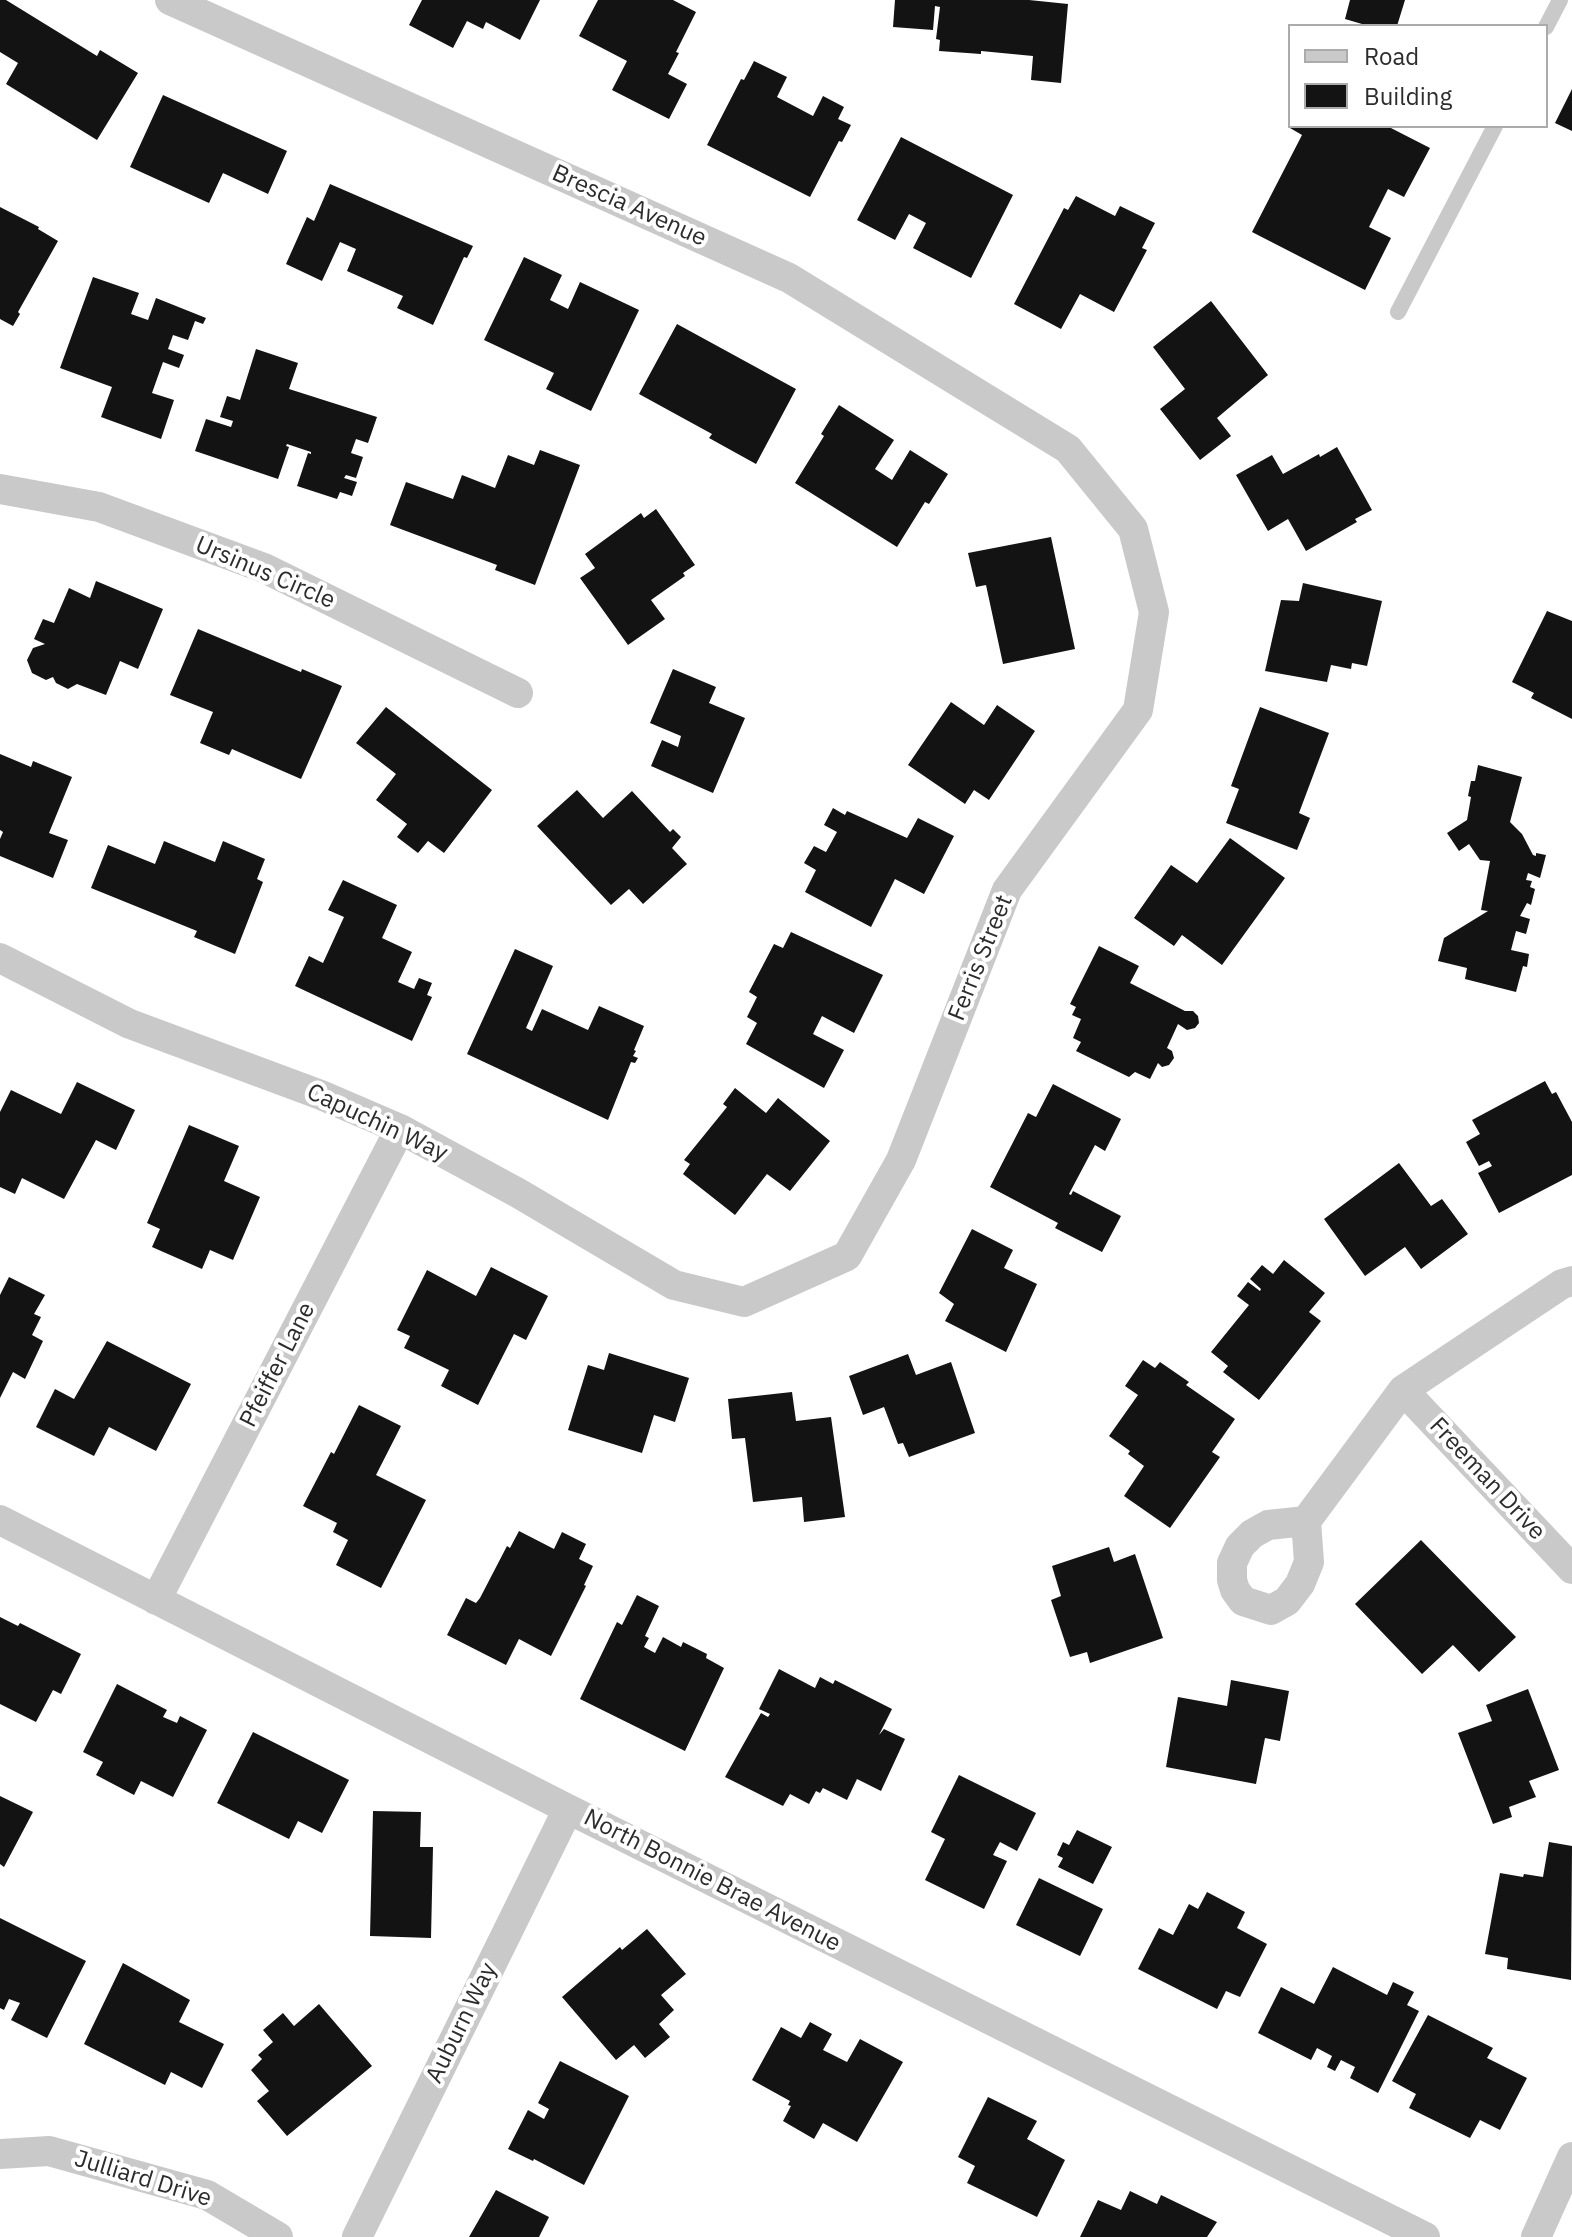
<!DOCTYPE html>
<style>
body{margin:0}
#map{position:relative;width:1572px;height:2237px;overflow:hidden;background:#fff;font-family:"IBM Plex Sans",sans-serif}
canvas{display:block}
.legend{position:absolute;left:1288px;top:24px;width:260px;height:104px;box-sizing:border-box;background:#fff;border:2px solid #ababab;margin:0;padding:10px 14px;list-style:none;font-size:24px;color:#2c2c2c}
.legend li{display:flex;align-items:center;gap:16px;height:40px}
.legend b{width:40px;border:2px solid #ababab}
</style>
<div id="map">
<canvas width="1572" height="2237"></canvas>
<ul class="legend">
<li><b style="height:10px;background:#c9c9c9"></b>Road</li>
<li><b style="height:22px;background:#131313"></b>Building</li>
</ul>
</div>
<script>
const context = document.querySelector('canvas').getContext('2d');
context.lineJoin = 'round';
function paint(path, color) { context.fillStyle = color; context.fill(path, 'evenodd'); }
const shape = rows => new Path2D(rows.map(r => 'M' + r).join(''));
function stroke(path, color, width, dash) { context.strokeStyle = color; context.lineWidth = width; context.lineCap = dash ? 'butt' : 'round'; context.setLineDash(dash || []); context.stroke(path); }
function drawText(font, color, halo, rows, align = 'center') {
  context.font = font + ' "IBM Plex Sans",sans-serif'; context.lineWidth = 8; context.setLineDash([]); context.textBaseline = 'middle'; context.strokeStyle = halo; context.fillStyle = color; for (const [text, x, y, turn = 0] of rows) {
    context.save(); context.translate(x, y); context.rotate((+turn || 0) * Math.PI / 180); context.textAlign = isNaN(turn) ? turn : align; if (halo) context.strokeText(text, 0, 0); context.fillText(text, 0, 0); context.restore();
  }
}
const building = shape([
 [0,0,6,0,97,56,100,50,138,73,97,140,6,84,18,63,0,52],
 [422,0,540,0,520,40,486,22,483,29,467,21,453,48,409,25],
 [598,0,673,0,696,12,676,52,679,53,668,74,687,84,669,119,612,90,627,61,579,36],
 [895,0,1029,0,1068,4,1061,83,1031,80,1033,56,981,51,981,54,939,51,940,40,936,39,940,7,935,6,933,30,893,27],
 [1350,0,1405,0,1397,26,1362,26,1362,24,1345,19],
 [754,61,787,77,777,97,813,116,823,96,844,107,838,119,851,125,842,142,839,141,810,197,707,145,741,79,744,80],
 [1572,89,1572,131,1555,123],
 [163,95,287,151,268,194,223,173,209,203,130,167],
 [1291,126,1387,126,1430,148,1404,197,1388,189,1369,227,1391,238,1365,290,1252,232,1302,135,1290,128],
 [901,137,1013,195,971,278,913,248,926,223,909,214,895,240,857,220],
 [330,184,473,246,467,258,464,257,433,325,397,308,403,296,347,271,356,249,340,242,322,281,286,264,307,217,314,221],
 [1076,196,1115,216,1120,206,1155,223,1142,248,1147,250,1114,312,1080,294,1061,329,1014,304,1064,208,1068,210],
 [0,207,39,227,38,229,58,241,18,312,20,314,13,326,0,319],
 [524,257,562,275,550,300,568,309,580,282,639,310,591,411,546,389,554,373,484,340],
 [93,277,139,293,131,314,148,320,156,298,206,318,203,324,195,321,188,340,173,335,168,349,184,355,179,368,163,362,152,393,174,400,161,439,101,417,112,387,60,368],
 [1211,301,1268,375,1217,418,1231,436,1200,460,1160,409,1185,389,1153,347],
 [677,324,796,389,756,464,709,438,712,434,639,394],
 [256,349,298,363,289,389,377,417,368,443,356,439,351,453,363,457,356,478,346,475,344,478,357,482,352,496,340,492,337,499,297,486,308,453,311,454,311,452,287,444,286,446,289,447,278,479,195,451,206,419,231,427,233,421,220,417,227,396,240,400],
 [839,405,894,440,875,469,892,480,910,450,948,474,929,504,925,502,897,547,795,483,824,436,821,434],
 [1337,447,1372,510,1355,519,1357,522,1306,551,1288,519,1268,531,1236,475,1272,455,1283,474,1319,454,1320,457],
 [540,450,580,465,535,585,495,570,497,565,390,525,406,482,453,499,462,475,495,488,508,455,534,465],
 [656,509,695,565,683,573,685,576,651,600,665,619,628,645,580,578,595,568,585,554,641,513,644,518],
 [1051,537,1075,649,1003,664,986,585,976,587,968,553],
 [96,581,163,609,138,669,120,661,106,695,77,684,68,689,56,683,53,677,46,680,32,673,27,660,33,648,45,644,34,639,43,619,54,623,69,588,90,598],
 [1303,583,1382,601,1367,666,1352,663,1351,669,1331,665,1327,682,1265,671,1281,600,1299,601],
 [1547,611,1572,621,1572,719,1531,698,1534,693,1512,682],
 [198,629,301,672,302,669,342,686,301,779,232,749,229,755,200,743,213,712,170,695],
 [673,669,716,687,709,703,745,718,713,793,651,766,662,740,678,747,681,736,650,723],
 [951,702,984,725,997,705,1035,731,989,800,974,790,965,804,908,765],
 [386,707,492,790,444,853,428,841,418,853,397,837,407,824,376,800,396,774,356,743],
 [1260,707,1329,733,1299,813,1310,818,1297,850,1226,823,1239,789,1231,786],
 [0,754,31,767,33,761,72,777,49,833,68,840,53,878,0,856,0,839,3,832,0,830],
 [1478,765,1522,777,1510,822,1522,834,1533,855,1536,856,1536,853,1546,855,1540,878,1528,873,1526,880,1532,881,1530,887,1535,889,1531,905,1527,903,1520,916,1530,919,1526,934,1516,931,1511,950,1529,954,1527,967,1523,966,1516,992,1465,979,1467,968,1438,961,1444,938,1488,911,1481,910,1490,861,1480,860,1469,844,1459,851,1447,833,1467,820,1471,797,1468,796,1471,781,1475,781],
 [577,790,603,818,632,791,670,832,673,829,681,837,672,848,687,864,643,904,629,889,611,905,537,826],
 [833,808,845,815,847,811,907,838,918,818,954,836,924,894,895,879,871,927,805,892,816,870,804,863,814,846,826,852,837,832,824,825],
 [1230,838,1285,878,1222,965,1182,935,1174,946,1134,918,1171,865,1197,883],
 [164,841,215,862,223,841,265,859,257,879,263,882,235,954,194,937,197,931,91,888,108,845,155,864],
 [343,880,397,905,382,938,412,952,398,982,414,989,419,978,432,983,427,995,432,997,412,1041,295,986,309,956,323,963,344,917,328,910],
 [791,932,883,975,854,1033,822,1016,813,1034,844,1050,824,1088,746,1044,757,1023,747,1017,757,997,749,992,774,944,783,948],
 [1099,946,1139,966,1130,983,1185,1011,1193,1011,1198,1016,1199,1023,1195,1028,1187,1030,1178,1024,1167,1048,1172,1051,1174,1058,1169,1065,1162,1067,1158,1063,1150,1079,1135,1072,1129,1077,1076,1051,1081,1042,1073,1038,1081,1019,1072,1015,1076,1007,1070,1004],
 [515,949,553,966,526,1028,532,1031,542,1009,588,1030,599,1006,644,1026,634,1050,636,1051,633,1056,638,1058,635,1063,631,1062,608,1120,467,1054],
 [1545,1081,1552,1094,1556,1092,1572,1122,1572,1175,1499,1213,1478,1173,1492,1166,1489,1161,1479,1166,1466,1142,1480,1134,1472,1120],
 [77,1082,135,1110,116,1150,96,1140,64,1199,22,1178,15,1194,0,1187,0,1112,11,1090,61,1114],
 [1053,1084,1121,1119,1105,1151,1095,1145,1069,1194,1071,1195,1073,1191,1121,1216,1102,1252,1055,1228,1058,1223,990,1187,1028,1113,1036,1117],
 [735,1088,766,1113,778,1098,830,1141,790,1191,767,1174,735,1215,683,1174,690,1164,684,1160,727,1107,723,1104],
 [189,1125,239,1146,224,1181,260,1197,233,1260,210,1250,202,1269,152,1247,160,1229,147,1223],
 [1399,1163,1431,1206,1442,1199,1468,1234,1421,1269,1405,1247,1365,1276,1324,1219],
 [972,1229,1013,1250,1004,1268,1037,1284,1006,1352,945,1321,954,1304,939,1293],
 [1284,1260,1325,1293,1309,1312,1321,1321,1259,1400,1223,1372,1228,1366,1211,1352,1249,1305,1237,1296,1248,1282,1260,1291,1261,1289,1250,1279,1262,1265,1273,1274],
 [491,1267,548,1296,526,1340,514,1334,478,1405,441,1386,449,1370,404,1348,410,1336,397,1330,427,1270,476,1296],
 [9,1277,45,1295,34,1314,41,1317,32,1335,43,1341,25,1379,13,1372,0,1398,0,1295],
 [107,1341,191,1384,156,1451,109,1427,94,1456,36,1427,55,1389,74,1399],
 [609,1353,689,1378,675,1422,654,1415,642,1453,568,1430,588,1365,604,1370],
 [908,1354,916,1375,951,1362,975,1433,909,1457,903,1443,898,1444,884,1407,863,1415,849,1376],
 [1143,1360,1155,1368,1160,1362,1189,1382,1186,1385,1235,1419,1212,1452,1220,1457,1170,1528,1124,1496,1144,1466,1128,1454,1130,1451,1109,1436,1138,1395,1125,1386],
 [792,1392,796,1421,831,1417,845,1517,804,1522,802,1497,753,1502,745,1438,732,1439,728,1399],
 [359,1405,401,1426,376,1475,426,1500,381,1588,336,1565,348,1540,333,1532,337,1523,303,1506,331,1452,334,1454],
 [519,1531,554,1549,562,1532,586,1544,579,1559,593,1566,584,1585,586,1586,551,1656,519,1639,506,1665,447,1635,466,1598,476,1603,480,1598,507,1546,510,1548],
 [1421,1540,1516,1637,1479,1672,1453,1645,1422,1674,1355,1604],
 [1109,1547,1114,1562,1135,1554,1163,1638,1090,1663,1087,1652,1070,1657,1051,1600,1061,1596,1052,1566],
 [637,1595,659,1606,645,1636,649,1638,644,1647,655,1653,663,1637,681,1647,683,1642,707,1654,706,1658,724,1668,685,1751,580,1699,617,1622,622,1625],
 [0,1617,18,1626,20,1623,81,1654,61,1694,53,1690,36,1722,0,1704],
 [779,1669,815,1688,820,1677,833,1684,835,1680,892,1709,879,1735,884,1729,905,1739,881,1791,857,1779,847,1800,823,1788,820,1793,816,1791,809,1804,790,1794,783,1806,725,1777,761,1713,768,1717,770,1714,759,1709],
 [1231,1680,1289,1691,1280,1741,1265,1738,1256,1784,1166,1767,1178,1697,1227,1706],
 [117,1684,167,1710,163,1717,177,1723,180,1716,207,1730,173,1797,141,1781,134,1795,96,1775,103,1762,83,1752],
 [1528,1689,1559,1770,1529,1781,1536,1797,1509,1807,1512,1817,1493,1824,1458,1733,1492,1721,1486,1705],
 [253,1732,349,1780,322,1833,298,1821,289,1839,217,1803],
 [959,1775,1036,1813,1017,1851,1000,1842,993,1855,1007,1861,984,1909,925,1880,945,1839,931,1832],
 [0,1796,33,1812,4,1867,0,1864],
 [373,1811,421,1812,420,1847,433,1847,431,1938,370,1936],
 [1077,1830,1112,1847,1093,1884,1058,1867,1063,1858,1057,1855,1063,1842,1069,1845],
 [1549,1842,1572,1846,1571,1980,1507,1969,1508,1958,1485,1954,1500,1873,1523,1877,1524,1874,1543,1877],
 [1039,1878,1103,1909,1080,1956,1016,1925],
 [1207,1892,1245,1912,1237,1928,1267,1944,1240,1997,1226,1991,1217,2009,1138,1969,1159,1928,1173,1935,1189,1904,1198,1909],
 [0,1918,86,1961,47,2038,11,2020,20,2003,9,1999,4,2010,0,2008],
 [647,1929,686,1974,661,1995,674,2010,659,2024,670,2037,645,2058,634,2045,616,2060,562,1997,620,1947,622,1950],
 [123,1963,190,2000,179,2022,224,2044,202,2088,171,2072,165,2085,84,2044],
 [1333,1967,1387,1995,1393,1982,1414,1992,1407,2005,1419,2011,1378,2093,1350,2078,1355,2067,1341,2060,1335,2071,1327,2067,1332,2056,1317,2048,1311,2060,1258,2033,1281,1987,1314,2004],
 [319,2004,372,2066,287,2136,257,2101,269,2091,251,2070,262,2059,258,2055,273,2042,263,2030,283,2013,294,2026],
 [1428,2015,1493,2048,1487,2058,1527,2078,1500,2130,1480,2120,1470,2138,1409,2108,1416,2094,1392,2081],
 [810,2022,832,2034,823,2050,847,2062,860,2039,903,2062,857,2142,823,2123,814,2139,783,2121,791,2106,788,2105,790,2101,752,2080,781,2027,801,2038],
 [560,2061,629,2096,584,2185,534,2159,533,2161,508,2149,528,2110,544,2119,549,2109,538,2103],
 [988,2097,1037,2121,1027,2139,1065,2160,1037,2217,967,2183,975,2166,958,2157],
 [496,2190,549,2217,539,2237,469,2237],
 [1130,2191,1157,2204,1161,2195,1217,2222,1207,2237,1080,2237,1098,2200,1121,2210]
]);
const service = shape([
 [1546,27,1560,0],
 [1398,312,1495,126]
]);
const minor = shape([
 [0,489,99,507,264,568,518,693],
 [0,958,130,1024,321,1095,400,1129,518,1193,674,1285,744,1302,847,1256,901,1160,1007,890,1138,710,1154,612,1133,529,1068,449,789,278,170,0],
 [1403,1390,1572,1569],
 [0,1520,568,1809,1425,2237],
 [1306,1521,1268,1525,1252,1534,1240,1546,1232,1563,1232,1580,1235,1590,1243,1601,1271,1610,1287,1601,1300,1584,1309,1562,1306,1521,1403,1390,1562,1284,1572,1281],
 [156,1600,400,1129],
 [0,2154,49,2151,207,2195,278,2237],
 [357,2237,568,1809],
 [1536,2237,1572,2157]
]);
const streetNames = [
 ["Brescia Avenue",629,206,24],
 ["Ursinus Circle",265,573,23],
 ["Ferris Street",981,958,-68],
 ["Capuchin Way",377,1123,25],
 ["Pfeiffer Lane",278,1365,-63],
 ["Freeman Drive",1487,1479,47],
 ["North Bonnie Brae Avenue",712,1881,27],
 ["Auburn Way",462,2023,-64],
 ["Julliard Drive",143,2179,17]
];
paint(building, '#131313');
stroke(service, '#c9c9c9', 16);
stroke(minor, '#c9c9c9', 30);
drawText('24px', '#2c2c2c', '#fff', streetNames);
</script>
